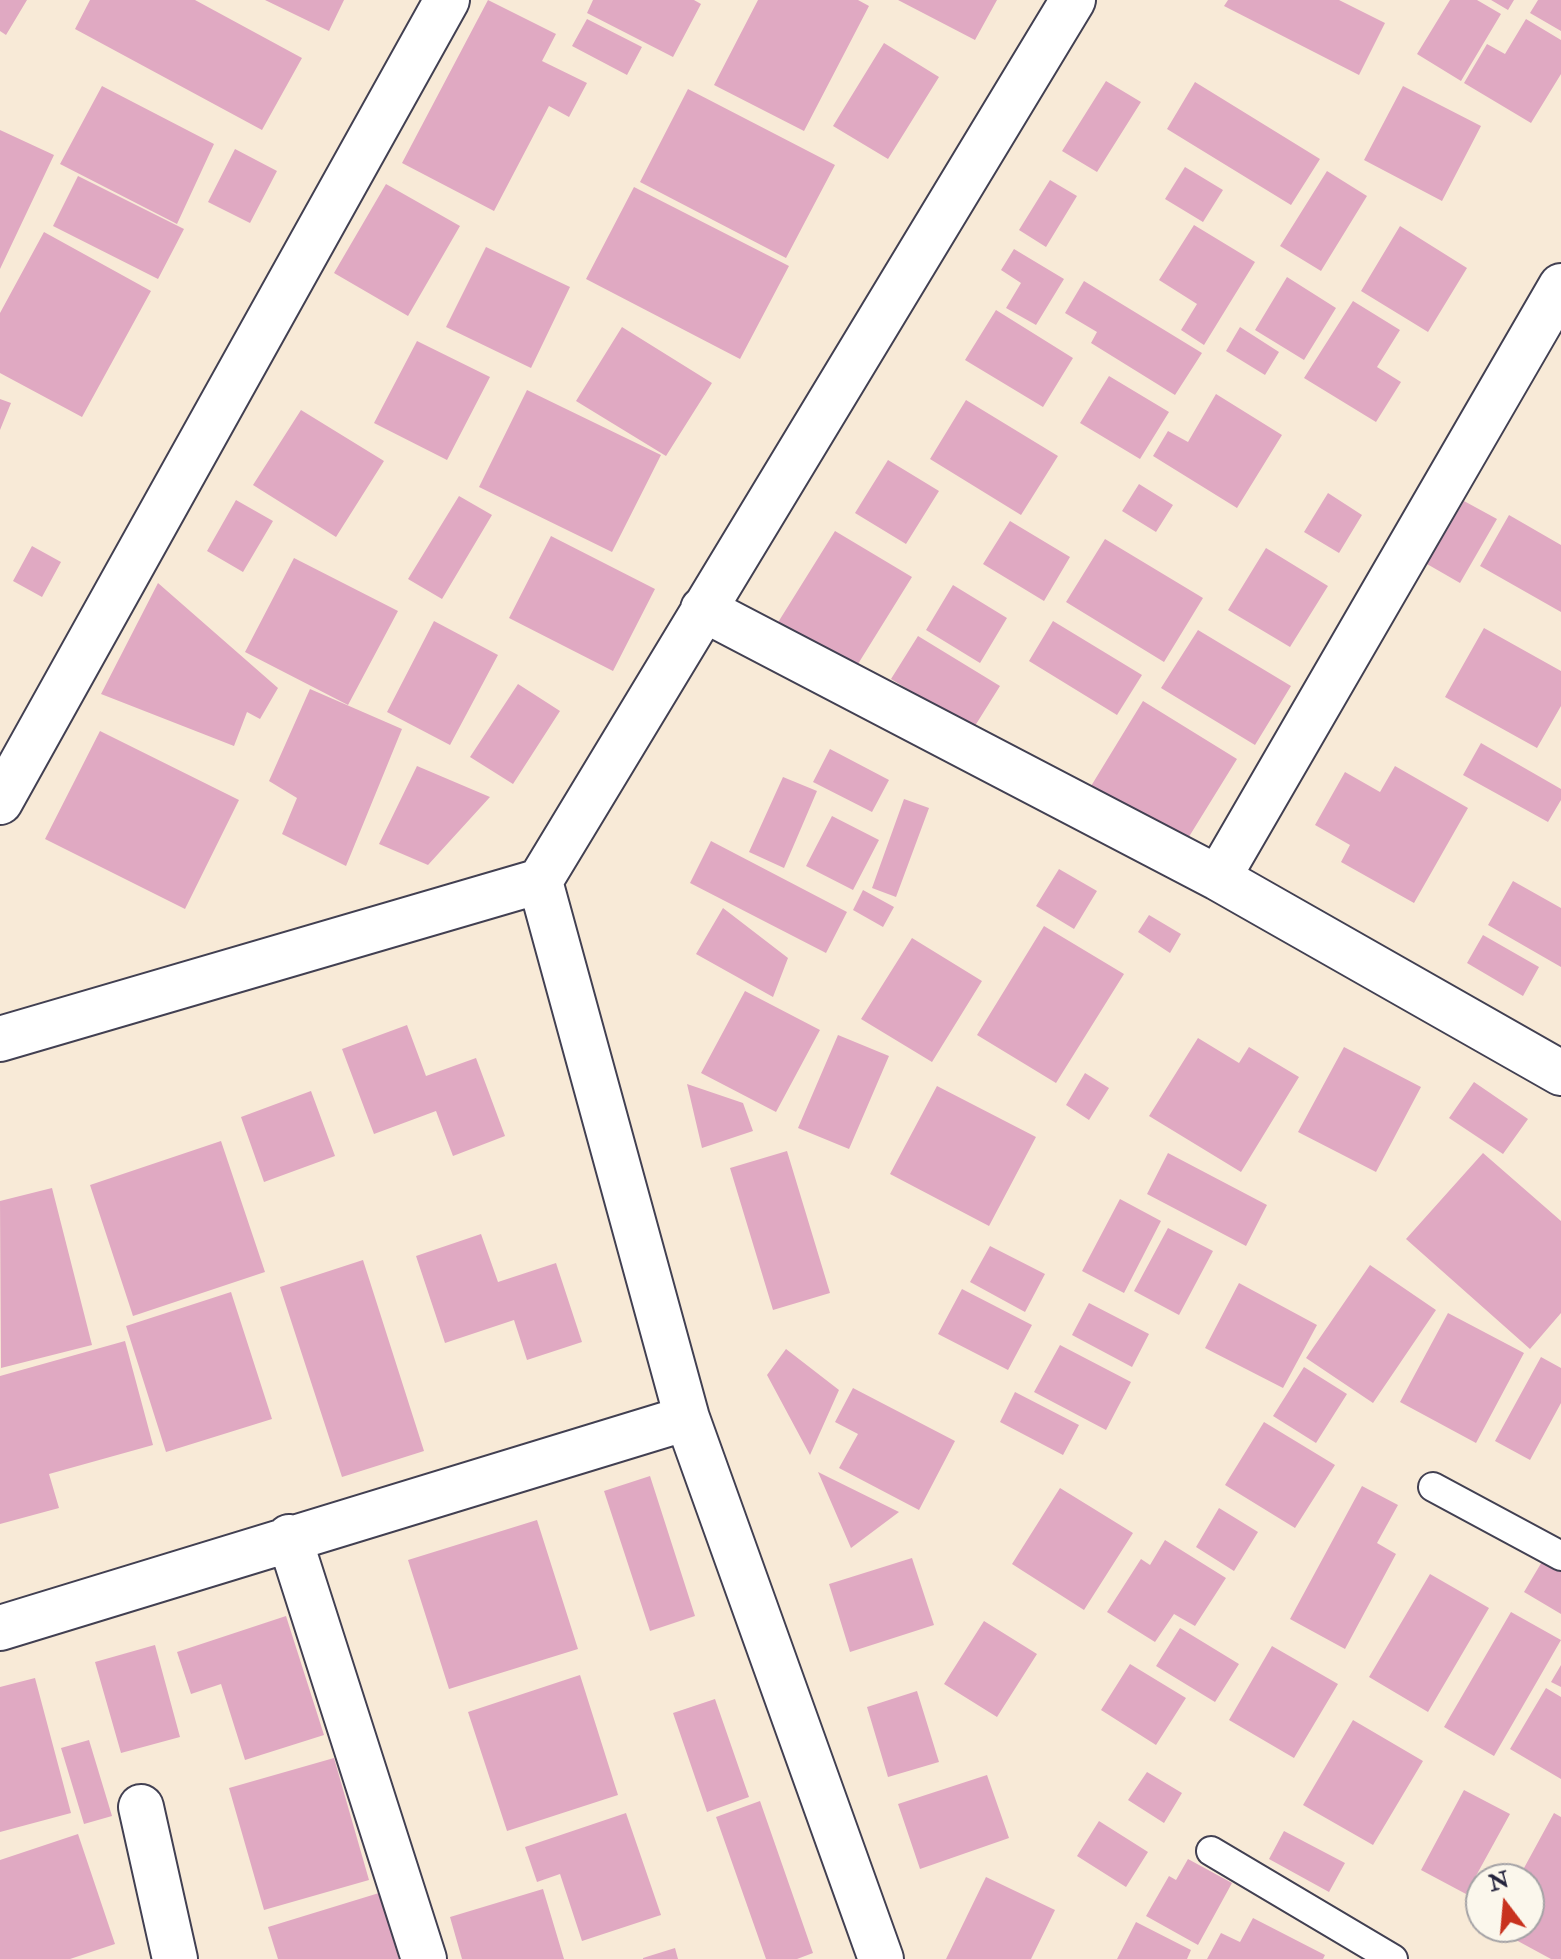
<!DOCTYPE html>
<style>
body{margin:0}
#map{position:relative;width:1561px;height:1959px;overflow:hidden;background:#f8ead7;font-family:"IM FELL Double Pica",serif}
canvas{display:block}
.north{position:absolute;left:1465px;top:1863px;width:80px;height:80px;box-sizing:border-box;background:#fbf7ec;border:2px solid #a4a2a5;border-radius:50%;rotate:344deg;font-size:22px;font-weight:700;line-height:32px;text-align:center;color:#22223b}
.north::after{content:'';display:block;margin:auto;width:28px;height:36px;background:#c8321e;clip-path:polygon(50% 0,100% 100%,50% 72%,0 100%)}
</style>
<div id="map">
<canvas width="1561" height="1959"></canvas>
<div class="north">N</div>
</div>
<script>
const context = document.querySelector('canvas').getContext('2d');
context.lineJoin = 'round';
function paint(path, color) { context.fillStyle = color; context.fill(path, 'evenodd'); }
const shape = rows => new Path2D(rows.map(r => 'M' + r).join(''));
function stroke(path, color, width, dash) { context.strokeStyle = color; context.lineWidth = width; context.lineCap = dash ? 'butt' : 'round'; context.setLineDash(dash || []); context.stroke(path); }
const building = shape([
 [0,0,27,0,6,35,0,31],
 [90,0,195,0,302,58,262,130,75,29],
 [265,0,344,0,329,31],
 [488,0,556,34,542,61,587,83,569,117,549,106,494,211,402,163],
 [593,0,694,0,701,4,673,57,587,13],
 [758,0,858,0,869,6,804,131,714,85],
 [898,0,997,0,975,40],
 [1228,0,1339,0,1385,23,1359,75,1224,6],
 [1450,0,1477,0,1501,14,1461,81,1417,54],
 [1491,0,1514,0,1508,10],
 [1538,0,1561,0,1561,31,1530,13],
 [587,19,642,47,627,75,572,46],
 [1526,19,1561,40,1561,74,1531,123,1464,83,1487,44,1505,54],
 [884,43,939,77,888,159,833,126],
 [1106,81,1141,102,1097,172,1062,151],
 [1195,82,1320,159,1291,205,1167,129],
 [102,86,214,144,177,224,60,164],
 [1403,86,1481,126,1442,201,1364,160],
 [688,89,835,165,786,258,640,182],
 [0,130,54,155,0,269],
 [235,149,277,171,250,223,208,202],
 [1185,167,1223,190,1203,222,1165,199],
 [1327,171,1367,196,1321,271,1280,246],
 [78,176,184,229,158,279,53,226],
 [1050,180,1077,196,1046,247,1019,230],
 [386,184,460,226,408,316,334,273],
 [634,187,789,266,740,359,586,279],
 [1194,225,1255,262,1204,345,1181,330,1197,304,1159,280],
 [1400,226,1467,268,1428,332,1361,291],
 [44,232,151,291,82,417,0,373,0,313],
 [486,247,570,287,531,368,446,327],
 [1014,249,1064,279,1036,325,1006,308,1021,283,1001,270],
 [1287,277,1336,308,1304,360,1255,330],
 [1084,281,1202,353,1175,395,1091,343,1097,332,1065,313],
 [1353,301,1400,330,1377,367,1401,382,1376,422,1304,378],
 [996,310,1073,358,1043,407,965,360],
 [622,327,712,383,666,456,576,401],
 [1240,327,1279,352,1265,375,1226,351],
 [417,341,490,377,447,460,374,423],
 [1109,376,1169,412,1140,459,1080,423],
 [527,390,661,455,612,552,479,487],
 [1216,394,1282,435,1237,508,1153,456,1168,431,1188,442],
 [0,399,11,403,0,430],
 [966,400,1058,456,1021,515,930,459],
 [301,410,384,461,336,537,253,485],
 [888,460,939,491,906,544,855,513],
 [1139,484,1173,505,1156,532,1122,511],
 [1328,493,1362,515,1339,553,1304,532],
 [459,496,492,515,442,599,408,579],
 [236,500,273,521,243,572,207,551],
 [1464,501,1497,519,1460,583,1427,564],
 [1509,515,1561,545,1561,612,1480,566],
 [1010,521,1070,557,1044,601,983,564],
 [835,531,912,577,853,672,777,624],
 [551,536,655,589,613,671,509,618],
 [1105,539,1203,598,1164,662,1066,602],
 [32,546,61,562,42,597,13,581],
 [1266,548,1328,586,1290,647,1228,610],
 [294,558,398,611,348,705,245,652],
 [158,583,278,688,260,719,247,712,234,746,101,694],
 [953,585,1007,618,980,663,926,630],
 [434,621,498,655,450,745,387,712],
 [1053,621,1142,675,1117,715,1029,661],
 [1484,628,1561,671,1561,706,1537,748,1445,697],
 [1198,630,1291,686,1255,745,1161,688],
 [918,636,1000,686,973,729,891,679],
 [518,684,560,711,513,784,470,757],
 [310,689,402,729,346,866,282,834,297,798,269,781],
 [1143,701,1237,759,1182,848,1088,791],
 [100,731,239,800,185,909,45,839],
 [1481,743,1561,789,1561,800,1548,822,1463,775],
 [830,749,889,780,872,812,813,782],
 [417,766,490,797,428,865,379,844],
 [1395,766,1468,808,1414,903,1341,862,1350,845,1315,825,1345,772,1380,792],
 [783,777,817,791,784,868,749,852],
 [904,799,929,808,896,897,872,888],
 [832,816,879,840,853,890,806,866],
 [711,841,847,912,826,953,690,883],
 [1059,869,1097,891,1074,929,1036,906],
 [1513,881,1561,908,1561,967,1488,925],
 [863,890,894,907,883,927,853,910],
 [723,908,788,958,773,997,696,954],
 [1149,915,1181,934,1170,953,1138,932],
 [1044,926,1124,974,1056,1083,977,1035],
 [1483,935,1539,967,1523,996,1467,963],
 [912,938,982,981,932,1062,861,1019],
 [745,991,820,1030,776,1112,701,1073],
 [407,1025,426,1076,476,1058,505,1136,453,1156,436,1111,374,1134,342,1049],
 [838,1035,889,1056,849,1149,798,1128],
 [1198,1038,1239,1063,1249,1047,1299,1077,1241,1172,1149,1116],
 [1344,1047,1421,1087,1376,1172,1298,1132],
 [1085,1073,1109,1088,1089,1120,1066,1105],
 [1474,1082,1528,1119,1503,1154,1449,1118],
 [687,1084,743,1103,753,1131,702,1148],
 [937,1086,1036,1137,989,1226,890,1174],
 [311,1091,335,1156,264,1182,241,1117],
 [221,1141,265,1272,133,1316,90,1185],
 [787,1151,830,1293,773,1310,730,1168],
 [1168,1153,1267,1205,1246,1246,1147,1194],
 [1483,1153,1561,1221,1561,1313,1530,1349,1406,1239],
 [52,1188,92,1345,1,1368,0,1201],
 [1120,1199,1161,1221,1124,1293,1082,1271],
 [1168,1228,1213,1251,1179,1315,1134,1291],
 [481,1234,498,1282,556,1263,582,1342,527,1360,514,1320,445,1343,416,1256],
 [990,1246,1045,1274,1025,1312,970,1282],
 [363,1260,424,1451,342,1477,280,1287],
 [1370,1265,1436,1310,1373,1403,1306,1358],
 [1239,1283,1317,1325,1283,1388,1205,1348],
 [962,1289,1032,1325,1008,1370,938,1334],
 [231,1292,272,1419,166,1452,126,1326],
 [1089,1303,1149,1334,1132,1367,1072,1335],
 [1448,1313,1524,1353,1476,1443,1400,1402],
 [125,1341,153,1445,49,1474,59,1508,0,1524,0,1376],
 [1060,1345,1131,1382,1106,1430,1034,1392],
 [786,1349,839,1390,810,1455,767,1375],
 [1541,1357,1561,1368,1561,1403,1530,1460,1495,1441],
 [1304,1367,1347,1394,1316,1443,1273,1416],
 [853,1388,955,1441,919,1510,839,1468,858,1434,835,1422],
 [1015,1392,1079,1425,1063,1455,1000,1422],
 [1264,1422,1335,1465,1295,1528,1225,1485],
 [818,1472,899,1512,851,1548],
 [650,1476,695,1616,650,1631,604,1491],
 [1362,1486,1398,1505,1377,1543,1396,1554,1345,1649,1290,1619],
 [1060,1488,1133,1533,1084,1610,1012,1564],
 [1219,1508,1258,1532,1234,1571,1196,1547],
 [537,1520,578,1649,449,1689,408,1560],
 [1165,1540,1226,1578,1195,1626,1174,1614,1155,1642,1107,1612,1141,1559,1150,1565],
 [912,1558,934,1625,850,1652,829,1584],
 [1543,1560,1561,1570,1561,1614,1524,1592],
 [1430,1574,1489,1608,1428,1712,1369,1677],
 [1511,1612,1561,1640,1494,1756,1444,1727],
 [286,1616,324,1735,245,1760,221,1684,191,1694,177,1652],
 [984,1621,1037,1654,997,1717,944,1684],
 [1180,1628,1239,1664,1215,1702,1156,1666],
 [155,1645,180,1737,121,1753,95,1662],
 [1272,1646,1338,1684,1294,1758,1229,1720],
 [1130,1664,1186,1698,1156,1745,1101,1710],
 [1561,1665,1561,1687,1551,1682],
 [580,1675,618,1795,507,1831,468,1712],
 [35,1678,71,1813,0,1832,0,1687],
 [1546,1688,1561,1697,1561,1779,1510,1749],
 [917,1691,939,1762,888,1777,867,1707],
 [715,1699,749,1797,707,1812,673,1713],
 [1353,1720,1423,1761,1373,1845,1303,1805],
 [89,1740,112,1816,84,1824,61,1748],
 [334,1758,369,1880,264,1910,229,1788],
 [1147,1772,1182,1793,1164,1823,1128,1800],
 [987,1775,1009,1838,920,1869,898,1804],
 [1464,1790,1510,1814,1466,1894,1421,1870],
 [760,1801,813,1953,797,1959,766,1959,716,1817],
 [626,1813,661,1915,582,1941,560,1874,537,1882,525,1847],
 [1554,1813,1561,1817,1561,1959,1551,1959,1492,1927,1529,1927,1529,1879,1518,1879],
 [1099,1821,1148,1852,1126,1887,1077,1856],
 [1284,1831,1345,1863,1329,1892,1269,1859],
 [78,1834,115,1944,70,1959,0,1959,0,1860],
 [1188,1859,1232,1883,1198,1945,1146,1916,1169,1876,1176,1880],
 [986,1877,1055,1910,1031,1959,946,1959],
 [543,1889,564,1959,462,1959,450,1917],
 [379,1893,399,1959,278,1959,268,1927],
 [1253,1918,1325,1955,1323,1959,1207,1959,1221,1933,1240,1942],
 [1136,1922,1191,1950,1187,1959,1117,1959],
 [675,1948,678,1959,643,1959,643,1958]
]);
const lane = shape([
 [1433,1487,1561,1556],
 [1211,1851,1393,1959]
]);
const street = shape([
 [703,609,1218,878,1561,1073],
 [0,802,447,0],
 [1218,878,1561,286],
 [540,881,687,1418,881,1959],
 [0,1039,540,881,1073,0],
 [289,1537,424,1959],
 [0,1628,687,1418],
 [141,1807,175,1959]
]);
paint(building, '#e0a9c2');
stroke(lane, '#424052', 32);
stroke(street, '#424052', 48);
stroke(lane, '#fff', 28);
stroke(street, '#fff', 44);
</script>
